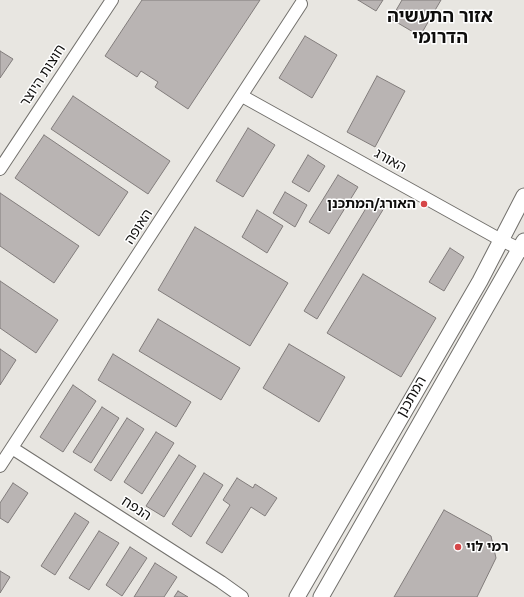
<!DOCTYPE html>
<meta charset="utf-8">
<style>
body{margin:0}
canvas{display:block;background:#e8e6e1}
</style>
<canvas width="524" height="597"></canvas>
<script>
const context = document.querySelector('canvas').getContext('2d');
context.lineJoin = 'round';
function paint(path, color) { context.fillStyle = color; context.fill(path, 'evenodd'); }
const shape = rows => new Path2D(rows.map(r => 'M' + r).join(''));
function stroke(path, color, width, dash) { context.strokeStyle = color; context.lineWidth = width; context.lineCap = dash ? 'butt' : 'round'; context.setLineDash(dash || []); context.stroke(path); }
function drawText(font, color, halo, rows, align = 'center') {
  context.font = font + ' "Space Grotesk","Noto Sans Hebrew",sans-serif'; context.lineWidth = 3; context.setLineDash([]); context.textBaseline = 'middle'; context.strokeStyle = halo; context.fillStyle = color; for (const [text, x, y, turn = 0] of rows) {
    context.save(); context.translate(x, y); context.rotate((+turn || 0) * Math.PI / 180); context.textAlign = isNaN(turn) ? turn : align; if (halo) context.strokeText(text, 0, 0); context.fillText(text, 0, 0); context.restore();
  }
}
const building = shape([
 [142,0,260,0,188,109,155,87,158,82,141,71,137,77,105,56,142,0],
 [358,0,383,0,376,11,358,0],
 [402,0,441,0,420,36,391,19,402,0],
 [305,36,337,55,312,98,279,78,305,36],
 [0,51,13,59,0,78,0,51],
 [377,76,405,91,375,147,347,132,377,76],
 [73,96,170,161,148,194,51,129,73,96],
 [248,128,275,145,243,197,216,181,248,128],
 [44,135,128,192,99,236,15,178,44,135],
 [308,155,325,166,309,192,292,182,308,155],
 [338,175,358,187,329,234,309,222,338,175],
 [285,192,307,205,295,227,273,213,285,192],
 [0,193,79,246,54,283,0,246,0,193],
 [371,200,384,208,317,319,304,311,371,200],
 [257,210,283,226,267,253,242,237,257,210],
 [195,227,288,283,250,346,158,290,195,227],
 [450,248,464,257,444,291,429,282,450,248],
 [363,274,436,318,401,377,327,333,363,274],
 [0,281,58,320,36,353,0,328,0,281],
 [158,319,240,368,221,400,139,351,158,319],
 [289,344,345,377,319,422,263,388,289,344],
 [0,349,16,360,0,385,0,349],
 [113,354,191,402,176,427,98,380,113,354],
 [73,385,96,401,63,452,40,437,73,385],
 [102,407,119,418,91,463,73,452,102,407],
 [127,418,144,429,111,481,94,470,127,418],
 [156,432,174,443,142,494,124,482,156,432],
 [179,455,196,466,164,517,146,506,179,455],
 [204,473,223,485,191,537,172,524,204,473],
 [237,478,253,488,255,484,277,498,265,516,251,507,222,553,206,543,230,505,223,500,237,478],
 [13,483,28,493,8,523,0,518,0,503,13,483],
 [444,510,491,536,496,558,477,597,394,597,444,510],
 [75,513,89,522,55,575,41,566,75,513],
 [99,531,119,543,89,590,69,578,99,531],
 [130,547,147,558,122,596,106,585,130,547],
 [155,563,177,577,164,597,134,597,155,563],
 [0,571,10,577,0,593,0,571],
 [178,591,188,597,174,597,178,591]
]);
const minor = shape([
 [242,96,501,240,524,251],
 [0,169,112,0],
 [12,448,221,582,242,597],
 [0,466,301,4]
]);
const tertiary = shape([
 [297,597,480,281,524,196],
 [321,597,524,241]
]);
const markers = [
 [424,204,4,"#d64648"],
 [458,547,4,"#d64648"]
];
const streetNames = [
 ["חוצות היוצר",43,76,-57],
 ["האורג",390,161,29],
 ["האופה",139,227,-57],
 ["המתכנן",412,397,-60],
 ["הנפח",136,509,33]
];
const poiNames = [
 ["האורג/המתכנן",416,204],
 ["רמי לוי",466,547,"left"]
];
const districtNames = [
 ["אזור התעשיה",440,17],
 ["הדרומי",440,38]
];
paint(building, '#b9b4b3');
stroke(building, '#827d7c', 1);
stroke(minor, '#73716d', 14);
stroke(tertiary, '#73716d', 17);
stroke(minor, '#fff', 12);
stroke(tertiary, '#fff', 15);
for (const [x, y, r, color] of markers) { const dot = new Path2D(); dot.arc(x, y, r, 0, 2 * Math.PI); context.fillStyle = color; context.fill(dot); stroke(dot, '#fff', 1.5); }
drawText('14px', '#0e0d0c', '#fff', streetNames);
drawText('bold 14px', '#0e0d0c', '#fff', poiNames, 'right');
drawText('bold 18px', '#0e0d0c', '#fff', districtNames);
</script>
